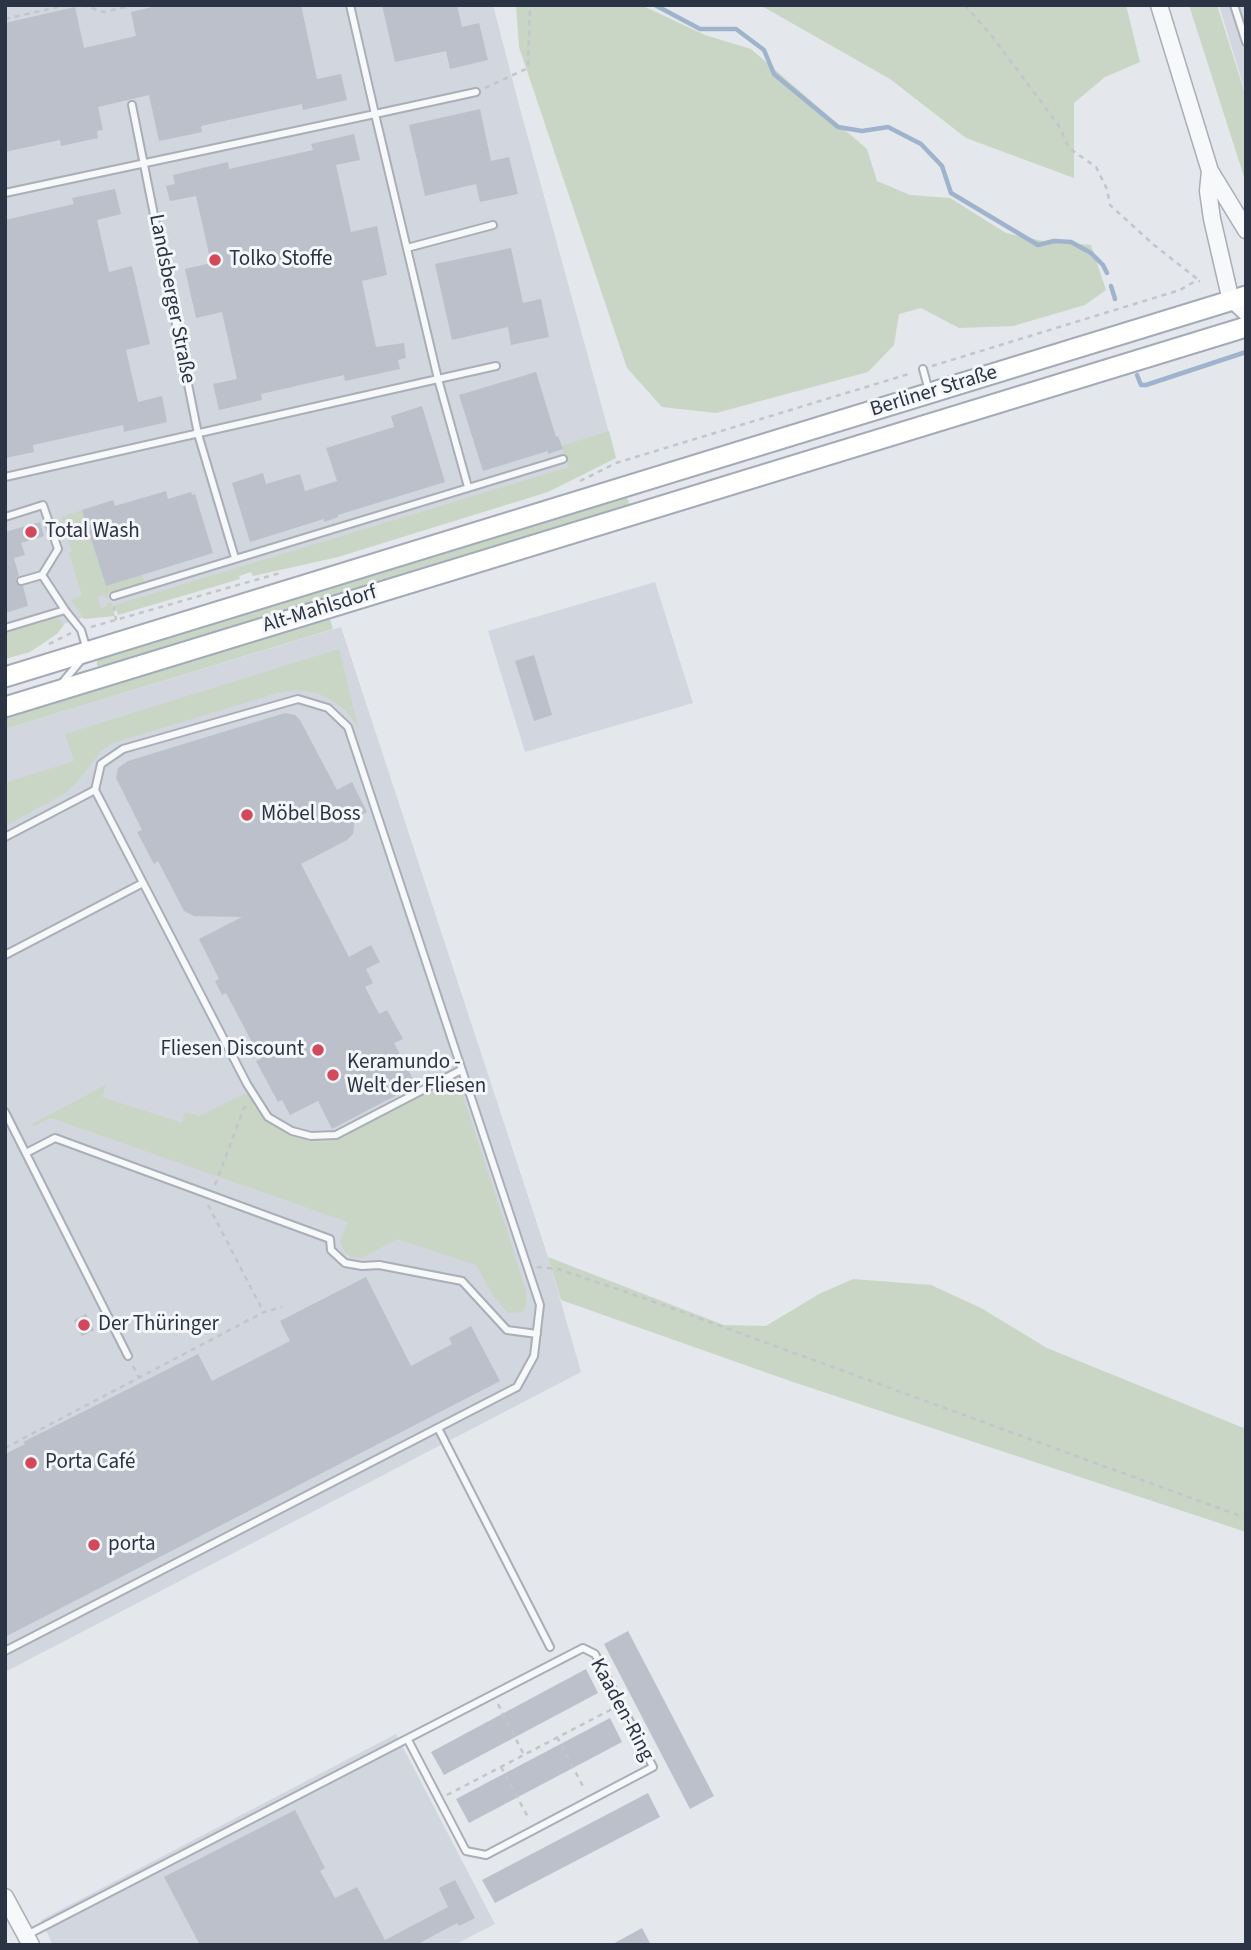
<!DOCTYPE html>
<meta charset="utf-8">
<style>
body{margin:0}
#map{position:relative;width:1251px;height:1950px;overflow:hidden;background:#e4e7ec;font-family:"Source Sans 3",sans-serif}
canvas{display:block}
.frame{position:absolute;inset:0;border:7px solid #2b3445;pointer-events:none}
</style>
<div id="map">
<canvas width="1251" height="1950"></canvas>
<div class="frame"></div>
</div>
<script>
const context = document.querySelector('canvas').getContext('2d');
context.lineJoin = 'round';
function paint(path, color) { context.fillStyle = color; context.fill(path, 'evenodd'); }
const shape = rows => new Path2D(rows.map(r => 'M' + r).join(''));
function stroke(path, color, width, dash) { context.strokeStyle = color; context.lineWidth = width; context.lineCap = dash ? 'butt' : 'round'; context.setLineDash(dash || []); context.stroke(path); }
function drawText(font, color, halo, rows, align = 'center') {
  context.font = font + ' "Source Sans 3",sans-serif'; context.lineWidth = 6; context.setLineDash([]); context.textBaseline = 'middle'; context.strokeStyle = halo; context.fillStyle = color; for (const [text, x, y, turn = 0] of rows) {
    context.save(); context.translate(x, y); context.rotate((+turn || 0) * Math.PI / 180); context.textAlign = isNaN(turn) ? turn : align; if (halo) context.strokeText(text, 0, 0); context.fillText(text, 0, 0); context.restore();
  }
}
const built = shape([
 [5,5,493,5,519,105,614,451,542,483,247,567,5,642],
 [1219,5,1246,5,1246,95],
 [655,582,693,703,525,752,488,631],
 [341,627,548,1257,581,1372,5,1672,5,729],
 [396,1734,495,1924,454,1945,53,1945,41,1920]
]);
const green = shape([
 [516,5,641,5,705,35,751,49,867,149,877,181,910,195,950,198,1006,233,1043,241,1091,245,1106,290,1085,305,1013,326,959,328,921,308,899,314,894,345,868,372,716,413,662,407,627,368,519,47],
 [760,5,1126,5,1140,62,1105,77,1074,103,1074,178,966,138,890,79],
 [1189,5,1217,5,1246,97,1246,183],
 [609,431,616,458,548,492,338,557,253,576,251,572,239,576,240,579,118,615,115,605,569,467,561,446],
 [626,495,630,506,101,669,97,665,97,659],
 [82,510,106,586,142,575,144,582,108,593,109,597,105,598,104,595,97,597,101,608,107,606,107,603,111,602,115,616,84,619,71,600,82,596,69,553,72,551,61,517],
 [329,616,333,629,5,729,5,715],
 [53,618,59,619,64,625,57,634,30,652,5,659,5,632],
 [339,649,358,727,346,711,333,701,317,693,296,690,277,693,113,743,101,751,78,781,64,794,5,826,5,783,74,761,65,734],
 [106,1085,102,1097,182,1123,185,1112,200,1116,244,1094,250,1095,263,1118,272,1125,300,1138,314,1142,332,1141,434,1090,454,1086,463,1096,509,1237,526,1291,526,1306,522,1312,508,1313,493,1295,476,1265,397,1239,362,1258,351,1257,345,1252,340,1242,348,1222,51,1118,34,1126,32,1124],
 [548,1257,724,1325,766,1326,819,1294,853,1279,931,1285,981,1308,1047,1348,1246,1429,1246,1532,793,1382,561,1300]
]);
const stream = shape([
 [655,5,700,29,736,29,764,50,774,74,838,127,862,131,888,127,921,144,942,166,951,193,1038,245,1054,241,1071,242,1091,253,1103,265,1107,273],
 [1111,286,1115,299],
 [1137,375,1141,385,1146,385,1246,352]
]);
const building = shape([
 [161,5,301,5,317,79,341,74,347,100,303,110,302,104,201,126,202,132,159,141,149,95,98,107,103,130,97,131,98,138,61,146,60,140,5,152,5,23,75,7,84,48,136,36,131,12],
 [382,5,457,5,462,27,479,23,488,60,450,69,446,51,395,62],
 [480,109,491,161,509,157,518,194,480,202,476,184,425,196,409,125],
 [354,134,360,160,336,165,351,232,377,226,387,275,362,281,376,347,404,343,406,358,398,360,400,369,345,381,344,375,261,394,262,400,219,410,213,384,237,379,222,312,196,318,185,269,211,263,196,196,170,201,166,186,175,184,173,175,228,162,229,169,313,150,311,144],
 [115,189,121,214,97,220,109,272,132,266,150,344,126,350,138,402,162,396,167,422,124,432,123,425,33,445,34,452,5,458,5,220,74,204,72,198],
 [511,248,523,303,541,299,549,337,511,345,508,327,452,340,435,264],
 [536,372,556,437,558,436,563,449,548,454,548,451,483,471,459,395],
 [422,406,445,482,338,515,338,517,324,522,324,519,250,542,232,483,263,473,266,484,300,474,305,491,337,481,326,448,394,427,391,416],
 [166,491,168,499,191,492,192,495,195,494,213,553,106,586,82,510,113,500,115,506],
 [40,522,44,536,21,543,25,555,14,558,19,576,16,579,16,583,23,586,28,606,5,613,5,532],
 [534,655,552,715,534,721,515,661],
 [285,713,295,715,300,720,337,790,352,782,367,812,355,818,353,834,347,840,301,864,349,957,371,945,380,962,366,969,373,983,365,987,379,1014,387,1010,403,1039,394,1043,416,1085,332,1129,318,1101,290,1115,282,1100,278,1102,256,1061,261,1059,226,993,222,995,215,981,219,979,199,939,242,917,194,916,184,911,158,861,154,864,137,832,142,830,116,778,118,768,128,761],
 [366,1277,411,1366,452,1344,449,1338,471,1326,500,1381,5,1637,5,1454,25,1444,23,1442,198,1354,212,1381,290,1341,280,1321],
 [86,1314,94,1330,82,1336,74,1320],
 [628,1631,714,1796,690,1809,604,1644],
 [586,1669,598,1693,444,1775,431,1752],
 [610,1718,622,1742,469,1823,456,1799],
 [648,1793,660,1817,495,1903,482,1880],
 [295,1810,325,1868,320,1871,335,1898,357,1887,385,1940,448,1907,439,1888,455,1880,475,1918,459,1926,457,1923,416,1945,200,1945,164,1877],
 [642,1928,651,1945,611,1945]
]);
const path = shape([
 [82,5,104,12,134,5],
 [965,5,995,40,1059,126,1069,148,1096,167,1107,189,1110,205,1154,245,1200,281],
 [5,19,67,5],
 [485,88,528,68,530,5],
 [932,366,1180,290,1192,283,1200,281],
 [580,481,616,463,912,373],
 [114,606,116,620],
 [91,627,280,573],
 [49,644,71,633],
 [215,1185,244,1108,249,1106],
 [208,1205,263,1311],
 [537,1267,558,1269,641,1297,1246,1518],
 [133,1366,139,1378],
 [5,1448,264,1312,282,1307],
 [498,1704,524,1755],
 [557,1737,585,1790],
 [501,1767,529,1819],
 [447,1795,612,1709]
]);
const service = shape([
 [350,5,375,114,476,92],
 [1234,5,1246,42],
 [132,105,198,434,235,558],
 [5,193,375,114,438,379,5,477],
 [407,248,493,225],
 [923,369,929,391],
 [468,487,438,379,496,366],
 [5,517,43,505,58,549,42,575],
 [21,581,42,575,65,610],
 [114,596,563,459],
 [5,628,65,610,81,630,87,650],
 [62,683,82,659],
 [95,790,247,1084,268,1117,292,1131,311,1136,336,1135,461,1070],
 [5,837,95,790,101,764,123,749,298,699,328,708,348,727,540,1305,534,1356,517,1387,5,1651],
 [5,955,141,884],
 [5,1112,128,1356],
 [26,1153,55,1138,330,1239,331,1250,345,1263,362,1266,379,1265,462,1281,507,1330,537,1334],
 [438,1428,550,1647],
 [27,1935,583,1648,595,1654,653,1767,486,1855,466,1851,408,1740]
]);
const minor = shape([
 [1231,301,1246,315]
]);
const tertiary = shape([
 [1159,5,1210,171,1246,230],
 [1210,171,1208,191,1212,219,1231,301],
 [5,1897,31,1945]
]);
const primary = shape([
 [5,677,1246,296],
 [5,707,1246,327]
]);
const markers = [
 [215,260,7,"#d1495b"],
 [31,532,7,"#d1495b"],
 [247,815,7,"#d1495b"],
 [318,1050,7,"#d1495b"],
 [333,1075,7,"#d1495b"],
 [84,1325,7,"#d1495b"],
 [31,1463,7,"#d1495b"],
 [94,1545,7,"#d1495b"]
];
const poiNames = [
 ["Tolko Stoffe",229,260],
 ["Total Wash",45,532],
 ["Möbel Boss",261,815],
 ["Fliesen Discount",304,1050,"right"],
 ["Keramundo -",347,1063],
 ["Welt der Fliesen",347,1087],
 ["Der Thüringer",98,1325],
 ["Porta Café",45,1463],
 ["porta",108,1545]
];
const streetNames = [
 ["Landsberger Straße",171,299,79],
 ["Berliner Straße",934,392,-17],
 ["Alt-Mahlsdorf",320,610,-17],
 ["Kaaden-Ring",621,1710,62]
];
paint(built, '#d2d6de');
paint(green, '#c9d6c5');
stroke(stream, '#9fb4cc', 4.5);
paint(building, '#bbc0ca');
stroke(service, '#a9aeb7', 10);
stroke(minor, '#a9aeb7', 16);
stroke(tertiary, '#a9aeb7', 19);
stroke(primary, '#a3abb8', 23);
stroke(path, '#c2c5cb', 2.5, [5, 5]);
stroke(service, '#f7f8fa', 6);
stroke(minor, '#f7f8fa', 12);
stroke(tertiary, '#f7f8fa', 16);
stroke(primary, '#fff', 19);
for (const [x, y, r, color] of markers) { const dot = new Path2D(); dot.arc(x, y, r, 0, 2 * Math.PI); context.fillStyle = color; context.fill(dot); stroke(dot, '#f4f6f9', 2.5); }
drawText('21px', '#2b3445', '#f4f6f9', poiNames, 'left');
drawText('21px', '#2b3445', '#f4f6f9', streetNames);
</script>
